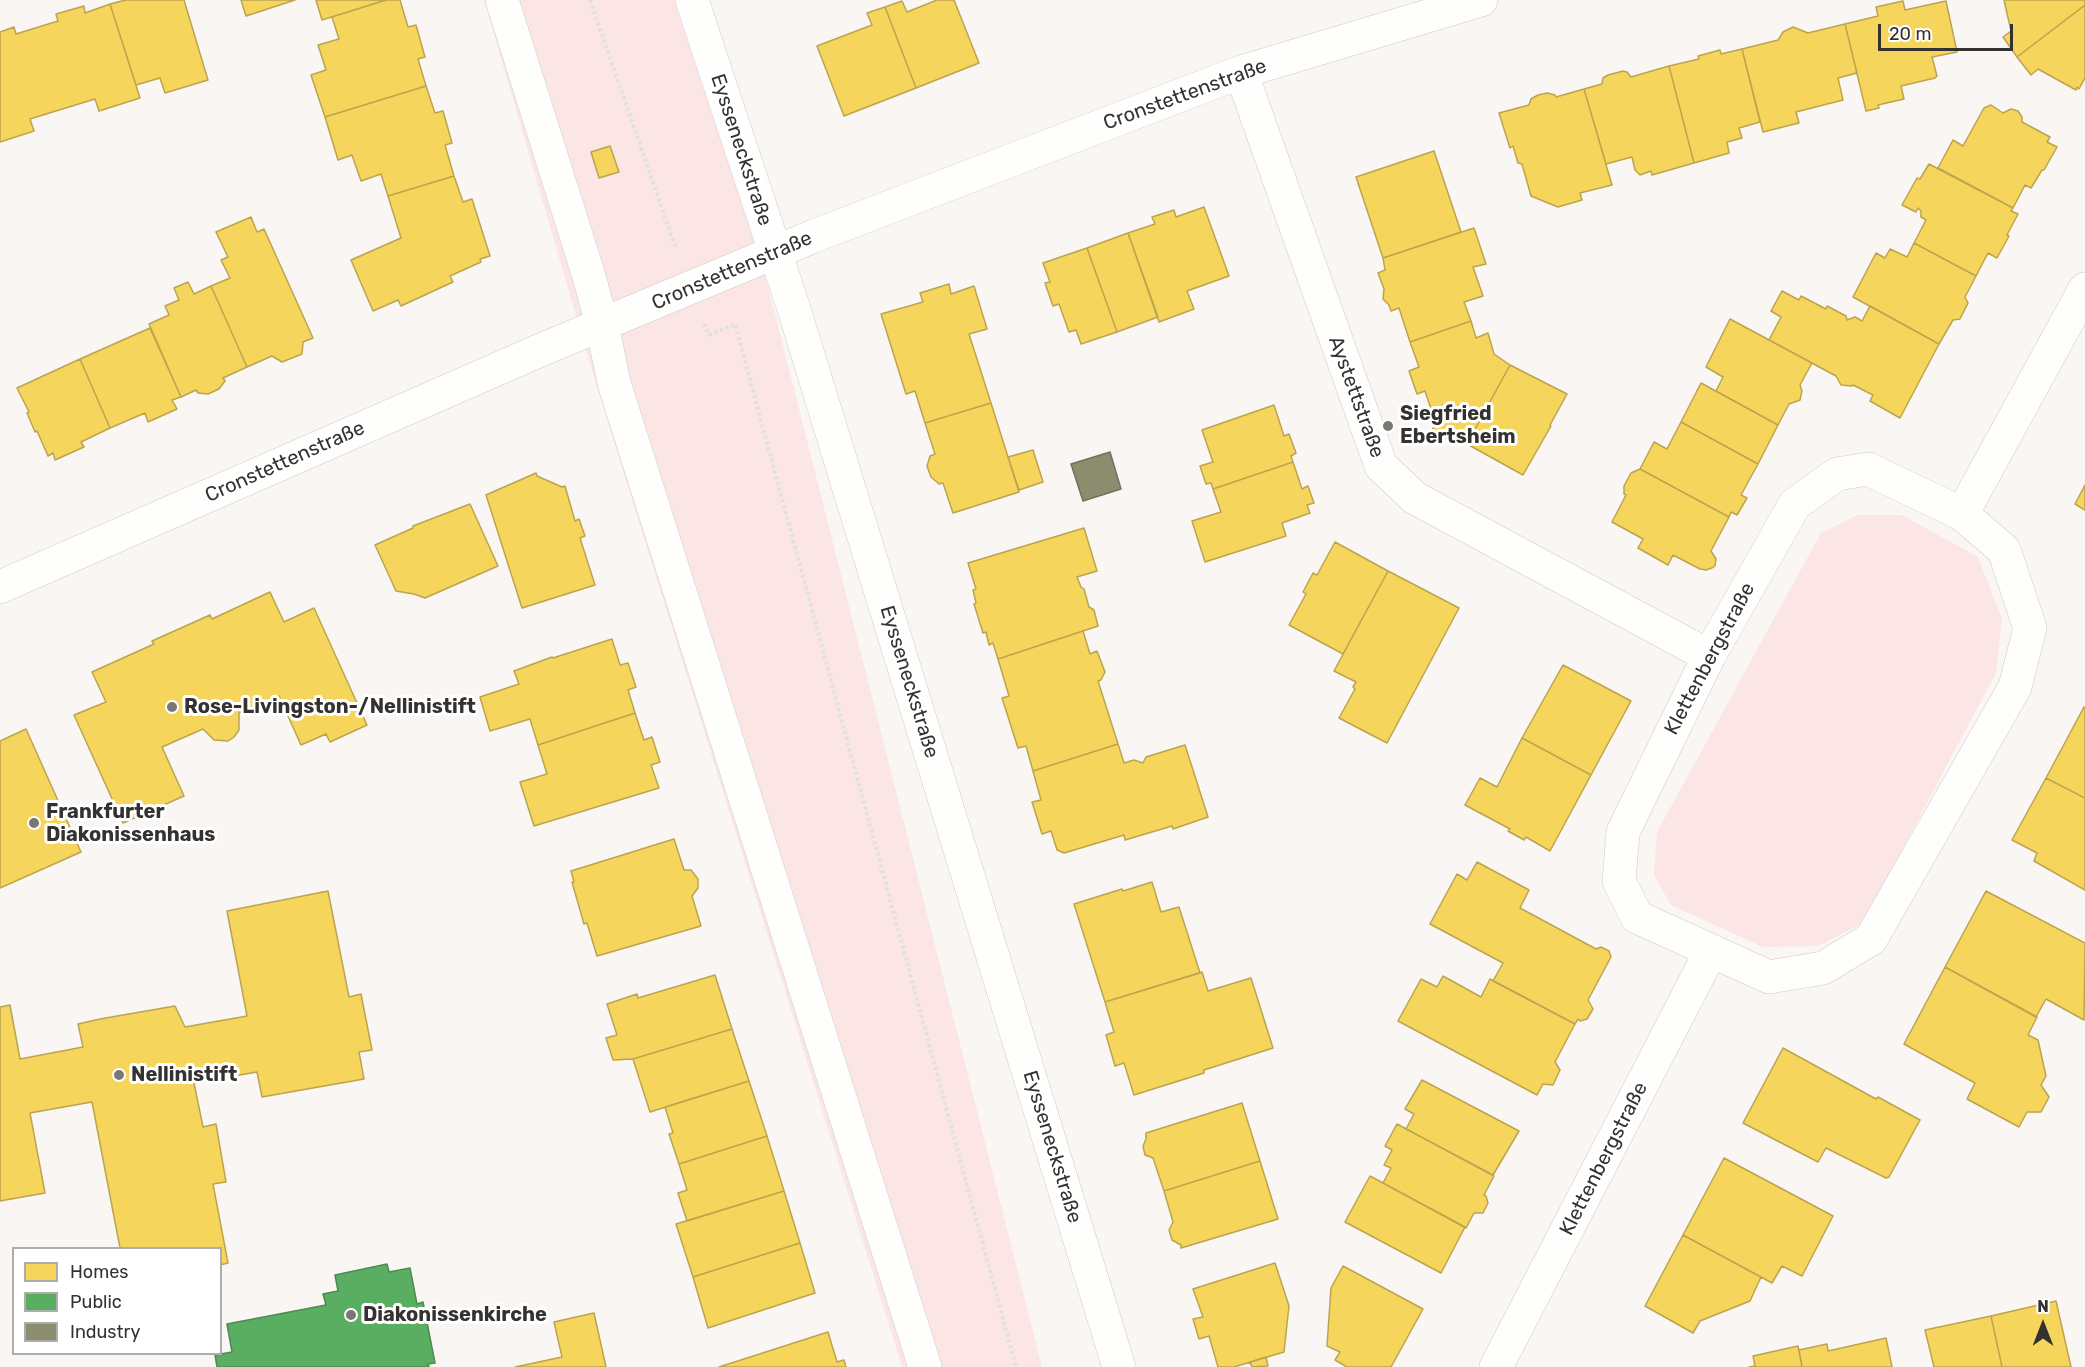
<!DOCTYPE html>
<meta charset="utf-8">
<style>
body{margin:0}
#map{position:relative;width:2085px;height:1367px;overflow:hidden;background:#f9f6f3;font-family:Rubik,sans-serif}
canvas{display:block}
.legend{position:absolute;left:12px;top:1247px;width:210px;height:108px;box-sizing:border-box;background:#fff;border:2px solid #aeadad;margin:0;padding:8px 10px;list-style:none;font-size:18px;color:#343231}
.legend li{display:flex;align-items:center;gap:12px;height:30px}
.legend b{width:30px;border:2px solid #aeadad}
.north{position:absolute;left:2013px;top:1295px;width:60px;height:60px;-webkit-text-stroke:4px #fff;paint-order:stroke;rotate:0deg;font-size:16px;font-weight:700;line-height:24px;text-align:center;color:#343231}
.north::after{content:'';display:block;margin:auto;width:21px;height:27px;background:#343231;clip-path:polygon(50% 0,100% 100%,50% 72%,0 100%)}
.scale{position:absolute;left:1878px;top:24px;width:135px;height:27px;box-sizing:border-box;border:3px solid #343231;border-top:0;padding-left:8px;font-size:18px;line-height:21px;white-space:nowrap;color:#343231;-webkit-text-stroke:4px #fff;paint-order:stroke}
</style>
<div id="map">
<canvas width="2085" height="1367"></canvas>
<ul class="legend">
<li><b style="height:16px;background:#f6d55c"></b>Homes</li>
<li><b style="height:16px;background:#5aae61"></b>Public</li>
<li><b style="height:16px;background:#8c8c6e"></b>Industry</li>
</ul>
<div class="north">N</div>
<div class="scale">20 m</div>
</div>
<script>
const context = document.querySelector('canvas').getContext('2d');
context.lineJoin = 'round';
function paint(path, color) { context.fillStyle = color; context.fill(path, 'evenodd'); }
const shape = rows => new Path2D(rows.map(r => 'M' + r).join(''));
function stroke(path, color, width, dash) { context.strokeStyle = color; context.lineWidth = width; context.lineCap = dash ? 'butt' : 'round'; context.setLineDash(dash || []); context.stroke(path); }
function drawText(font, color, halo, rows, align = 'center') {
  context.font = font + ' Rubik,sans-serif'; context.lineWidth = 6; context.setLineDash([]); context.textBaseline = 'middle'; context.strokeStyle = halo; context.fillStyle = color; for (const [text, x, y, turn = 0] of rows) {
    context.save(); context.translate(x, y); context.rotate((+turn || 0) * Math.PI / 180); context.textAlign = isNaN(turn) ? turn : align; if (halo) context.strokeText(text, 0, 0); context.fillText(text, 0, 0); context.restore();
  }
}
const green = shape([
 [484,0,674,0,763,267,1042,1367,902,1367,593,374],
 [1857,515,1902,515,1978,557,2002,619,1996,673,1863,923,1818,946,1763,947,1671,905,1654,875,1657,832,1821,533]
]);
const homes = shape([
 [126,0,184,0,208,80,165,93,160,78,136,85,110,4,126,0],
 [241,0,295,0,246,16,241,0],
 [316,0,386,0,322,20,316,0],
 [386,0,400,0,408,27,416,25,425,57,418,59,426,86,325,117,311,75,326,70,318,45,339,39,332,17,386,0],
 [937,0,954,0,979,63,916,88,885,7,902,1,907,12,937,0],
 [2004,0,2085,0,2085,5,2017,57,2003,37,2011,31,2004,0],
 [1903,1,1905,10,1946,1,1957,52,1932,57,1937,76,1935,78,1901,86,1904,99,1878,105,1879,108,1866,111,1845,24,1878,16,1876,7,1903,1],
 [110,4,140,98,99,111,95,99,30,119,34,131,0,142,0,32,14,27,16,34,58,21,56,14,84,6,85,13,110,4],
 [2085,5,2085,78,2079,89,2077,87,2076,90,2038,69,2031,75,2017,57,2085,5],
 [885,7,916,88,844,116,817,46,872,25,867,13,885,7],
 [1845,24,1857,73,1838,78,1843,100,1796,112,1799,123,1763,132,1742,49,1778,40,1783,32,1793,27,1808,33,1845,24],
 [1742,49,1760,122,1739,128,1742,138,1727,142,1729,153,1694,163,1669,66,1699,59,1698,56,1720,50,1721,54,1742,49],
 [1669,66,1694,163,1652,175,1651,171,1640,175,1635,170,1632,157,1606,164,1584,89,1602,84,1603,78,1608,75,1623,71,1627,72,1631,77,1669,66],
 [426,86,435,113,443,111,452,143,445,145,454,176,388,196,381,174,361,181,352,155,338,160,325,117,426,86],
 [1584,89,1612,185,1580,193,1582,200,1558,207,1531,196,1522,164,1518,163,1513,146,1510,148,1499,113,1529,105,1531,99,1538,95,1547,93,1555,95,1556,97,1584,89],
 [1991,105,2003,113,2011,109,2018,111,2022,117,2022,122,2050,137,2047,142,2057,147,2044,170,2042,170,2031,188,2025,185,2013,208,1938,168,1953,140,1963,146,1984,108,1991,105],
 [610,146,619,172,599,178,591,152,610,146],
 [1434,151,1461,232,1383,258,1356,177,1434,151],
 [1929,164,2013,208,2011,211,2018,214,2007,235,2009,236,1997,258,1988,253,1976,276,1914,243,1926,220,1921,217,1921,211,1918,208,1916,212,1902,205,1917,178,1920,179,1929,164],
 [454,176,463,202,472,199,490,256,480,259,481,262,450,276,453,282,401,306,398,300,373,311,351,260,401,238,388,196,454,176],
 [1204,207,1229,276,1187,291,1194,309,1159,322,1128,233,1155,224,1152,217,1174,210,1176,217,1204,207],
 [251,217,257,232,264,229,313,338,303,342,302,354,282,362,272,356,247,367,211,286,230,278,221,260,228,257,216,232,251,217],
 [1474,228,1486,264,1473,267,1483,296,1464,302,1471,321,1410,342,1399,308,1391,311,1389,305,1383,299,1384,289,1378,273,1385,270,1383,258,1474,228],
 [1128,233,1158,317,1117,332,1087,248,1128,233],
 [1914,243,1976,276,1965,297,1968,303,1960,319,1953,320,1939,344,1853,297,1876,253,1885,258,1890,249,1907,257,1914,243],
 [1087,248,1117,332,1081,344,1076,330,1069,332,1059,304,1053,306,1045,283,1050,282,1043,263,1087,248],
 [188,282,194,294,211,286,247,367,223,378,225,381,219,389,208,394,198,393,196,390,181,397,149,324,169,315,165,306,179,300,174,288,188,282],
 [949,284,951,294,974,286,987,329,969,334,991,403,925,423,915,391,906,394,881,314,923,302,920,293,949,284],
 [1782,291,1799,300,1801,296,1826,309,1827,306,1846,316,1847,320,1855,317,1862,321,1870,306,1939,344,1900,418,1870,401,1873,395,1853,385,1851,386,1841,385,1836,376,1769,340,1781,317,1771,311,1782,291],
 [1730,319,1812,363,1800,385,1802,391,1800,400,1789,404,1778,425,1716,391,1723,377,1706,367,1730,319],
 [1471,321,1476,338,1488,333,1494,354,1510,365,1467,444,1449,436,1442,441,1434,436,1432,430,1436,424,1425,391,1417,394,1409,371,1419,367,1410,342,1471,321],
 [150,328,181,397,172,400,177,409,148,422,145,413,110,428,80,359,150,328],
 [80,359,110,428,81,442,84,447,55,460,53,453,48,456,37,431,35,432,27,413,29,412,17,388,80,359],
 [1510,365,1567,394,1550,425,1551,426,1523,475,1467,444,1510,365],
 [1701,383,1778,425,1758,464,1681,422,1701,383],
 [991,403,1019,492,953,513,943,483,939,484,931,477,927,466,930,456,935,454,925,423,991,403],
 [1274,405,1284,436,1289,434,1296,453,1291,456,1293,462,1213,489,1211,483,1206,484,1200,466,1213,462,1202,430,1274,405],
 [1681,422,1758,464,1741,495,1747,498,1737,515,1731,512,1729,517,1640,469,1654,442,1667,449,1681,422],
 [1033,450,1043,482,1019,490,1008,457,1033,450],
 [1293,462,1302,489,1308,486,1314,503,1307,505,1310,513,1282,523,1286,536,1205,562,1192,521,1221,512,1213,489,1293,462],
 [1640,469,1729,517,1711,551,1716,559,1715,566,1712,568,1706,570,1700,569,1673,555,1668,565,1638,548,1643,539,1612,522,1626,495,1624,494,1624,486,1631,473,1640,469],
 [536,473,537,476,562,487,565,486,575,521,579,519,585,536,580,538,595,585,522,608,486,495,536,473],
 [2085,485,2085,510,2075,504,2085,485],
 [470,504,498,566,425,598,414,594,396,591,375,545,413,528,413,526,470,504],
 [1084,528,1097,571,1077,577,1081,587,1084,589,1089,607,1094,610,1098,626,998,659,993,643,989,645,986,632,983,633,974,604,976,603,973,590,976,589,968,563,1084,528],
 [1335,542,1388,571,1343,654,1289,625,1306,594,1303,592,1313,573,1317,575,1335,542],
 [1388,571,1459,608,1387,743,1339,718,1355,689,1353,687,1356,682,1334,671,1388,571],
 [270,592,284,622,314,608,367,725,330,742,326,734,301,745,279,696,239,713,239,730,234,737,228,741,214,740,203,729,162,747,184,796,123,823,74,715,106,702,92,672,154,644,152,641,210,615,212,619,270,592],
 [1083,631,1090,654,1097,651,1105,672,1101,680,1098,681,1118,744,1033,771,1026,746,1018,748,1002,698,1009,696,998,659,1083,631],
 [612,639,620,665,628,663,636,687,628,690,635,713,538,745,530,719,490,731,480,697,519,684,514,671,552,657,553,658,612,639],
 [1563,665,1631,701,1591,775,1522,738,1563,665],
 [2084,707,2085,708,2085,798,2046,778,2084,707],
 [635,713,644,740,652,737,660,762,651,765,659,788,534,826,520,782,547,774,538,745,635,713],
 [26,729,81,852,0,888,0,741,26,729],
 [1522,738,1591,775,1550,851,1526,837,1524,840,1508,831,1510,829,1465,805,1480,778,1497,787,1522,738],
 [1118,744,1124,763,1134,760,1143,763,1146,757,1185,745,1208,817,1173,829,1172,826,1125,840,1124,835,1064,853,1057,850,1051,831,1042,834,1032,802,1041,800,1033,771,1118,744],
 [2046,778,2085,798,2085,890,2034,861,2037,853,2012,840,2046,778],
 [674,839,684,870,691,870,698,879,698,888,692,896,701,926,597,956,587,923,584,924,572,882,574,882,571,871,674,839],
 [1477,862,1529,890,1520,908,1596,949,1601,947,1609,951,1611,957,1588,1000,1593,1009,1587,1019,1580,1021,1578,1019,1575,1024,1493,981,1503,963,1430,924,1457,874,1467,880,1477,862],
 [1152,882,1161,912,1179,907,1200,973,1105,1002,1074,904,1122,889,1123,891,1152,882],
 [328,891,349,997,361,994,372,1050,359,1052,364,1079,262,1097,257,1072,194,1083,203,1127,216,1124,226,1182,213,1184,228,1263,220,1265,220,1248,120,1248,92,1102,30,1113,45,1193,0,1201,0,1007,10,1005,20,1059,83,1047,78,1024,100,1019,175,1006,185,1027,247,1016,227,911,328,891],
 [1986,891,2085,943,2084,1020,2046,999,2036,1017,1945,967,1986,891],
 [1945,967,2037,1017,2028,1035,2038,1040,2046,1076,2041,1085,2049,1097,2041,1112,2027,1112,2019,1127,1967,1099,1975,1083,1904,1044,1945,967],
 [1202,972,1208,991,1251,978,1273,1048,1204,1070,1204,1073,1134,1095,1124,1063,1115,1066,1106,1035,1114,1032,1105,1002,1202,972],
 [715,975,732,1029,633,1059,613,1060,606,1038,617,1035,607,1004,637,994,638,998,715,975],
 [1443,976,1481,997,1490,979,1575,1024,1555,1062,1560,1070,1553,1085,1543,1084,1537,1095,1398,1021,1421,979,1437,987,1443,976],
 [732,1029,749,1081,650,1112,633,1059,732,1029],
 [1783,1048,1876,1099,1878,1097,1920,1120,1889,1177,1886,1178,1826,1148,1818,1162,1743,1123,1783,1048],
 [1422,1080,1519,1131,1493,1175,1406,1129,1414,1114,1405,1109,1422,1080],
 [749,1081,767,1136,679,1164,669,1134,673,1133,665,1107,749,1081],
 [1242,1103,1260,1161,1164,1191,1153,1158,1145,1155,1143,1146,1146,1139,1146,1133,1242,1103],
 [1397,1124,1494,1176,1484,1195,1486,1196,1488,1203,1483,1213,1474,1213,1466,1228,1383,1183,1391,1168,1384,1165,1392,1150,1385,1146,1397,1124],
 [767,1136,784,1191,687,1221,678,1193,687,1190,679,1164,767,1136],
 [1724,1158,1833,1216,1802,1276,1782,1266,1772,1283,1683,1235,1724,1158],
 [1260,1161,1278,1219,1181,1248,1181,1245,1172,1240,1169,1230,1173,1222,1164,1191,1260,1161],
 [1370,1176,1465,1227,1441,1273,1345,1222,1370,1176],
 [784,1191,800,1243,693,1277,676,1224,784,1191],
 [1683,1235,1761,1277,1750,1301,1700,1321,1693,1333,1645,1306,1683,1235],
 [800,1243,815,1293,708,1328,693,1277,800,1243],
 [1275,1263,1289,1306,1284,1352,1234,1367,1218,1367,1209,1336,1199,1339,1193,1319,1203,1317,1193,1289,1275,1263],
 [1343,1266,1423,1309,1391,1367,1347,1367,1335,1360,1340,1352,1327,1346,1331,1288,1343,1266],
 [2056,1301,2071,1367,2002,1367,1991,1316,2056,1301],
 [594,1313,606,1367,515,1367,562,1357,554,1322,594,1313],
 [1991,1316,2002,1367,1934,1367,1925,1330,1991,1316],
 [828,1332,837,1362,844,1360,846,1367,719,1367,828,1332],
 [1886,1338,1892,1367,1802,1367,1799,1350,1827,1344,1828,1351,1886,1338],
 [1798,1346,1802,1367,1749,1367,1755,1366,1753,1356,1798,1346],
 [1266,1357,1268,1366,1252,1367,1250,1362,1266,1357]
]);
const public = shape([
 [387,1264,389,1272,410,1268,417,1304,423,1302,435,1363,428,1364,429,1367,217,1367,215,1355,232,1352,227,1324,326,1305,323,1294,338,1291,335,1275,387,1264]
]);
const industry = shape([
 [1110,452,1121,489,1083,501,1071,464,1110,452]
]);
const path = shape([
 [590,0,676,249],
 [704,324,709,335,735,324,1016,1367]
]);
const street = shape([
 [502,0,588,273,602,324,614,383,925,1367],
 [692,0,793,306,1119,1367],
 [1241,72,1381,466,1415,498,1709,656],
 [1868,469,1962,514,2004,550,2030,628,2015,687,1871,939,1823,968,1769,977,1637,917,1619,881,1623,832,1709,656,1795,504,1837,474,1868,469],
 [1962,514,2085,289],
 [0,587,543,349,814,236,1241,72,1481,0],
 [1496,1367,1711,951]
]);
const markers = [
 [1388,426,6,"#797775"],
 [172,707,6,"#797775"],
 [34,823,6,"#797775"],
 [119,1075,6,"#797775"],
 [351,1315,6,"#797775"]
];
const streetNames = [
 ["Cronstettenstraße",1185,95,-20],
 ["Eysseneckstraße",741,150,72],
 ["Cronstettenstraße",732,271,-23],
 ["Aystettstraße",1356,397,70],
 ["Cronstettenstraße",285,462,-24],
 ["Klettenbergstraße",1710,659,-62],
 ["Eysseneckstraße",909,682,73],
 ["Eysseneckstraße",1052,1147,73],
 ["Klettenbergstraße",1604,1159,-63]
];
const poiNames = [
 ["Siegfried",1400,414],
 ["Ebertsheim",1400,437],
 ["Rose-Livingston-/Nellinistift",184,707],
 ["Frankfurter",46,812],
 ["Diakonissenhaus",46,835],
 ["Nellinistift",131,1075],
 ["Diakonissenkirche",363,1315]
];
paint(green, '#fbe6e5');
paint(homes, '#f6d55c');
stroke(homes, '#bca44f', 1.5);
paint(public, '#5aae61');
stroke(public, '#4f8953', 1.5);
paint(industry, '#8c8c6e');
stroke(industry, '#72715c', 1.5);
stroke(street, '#cdcbc8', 34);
stroke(path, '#e0e0df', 4, [3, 3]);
stroke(street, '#fefefd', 33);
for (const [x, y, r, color] of markers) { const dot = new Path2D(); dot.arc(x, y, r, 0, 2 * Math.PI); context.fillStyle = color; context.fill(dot); stroke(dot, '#fff', 2); }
drawText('20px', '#343231', '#fff', streetNames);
drawText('bold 20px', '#343231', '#fff', poiNames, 'left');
</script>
